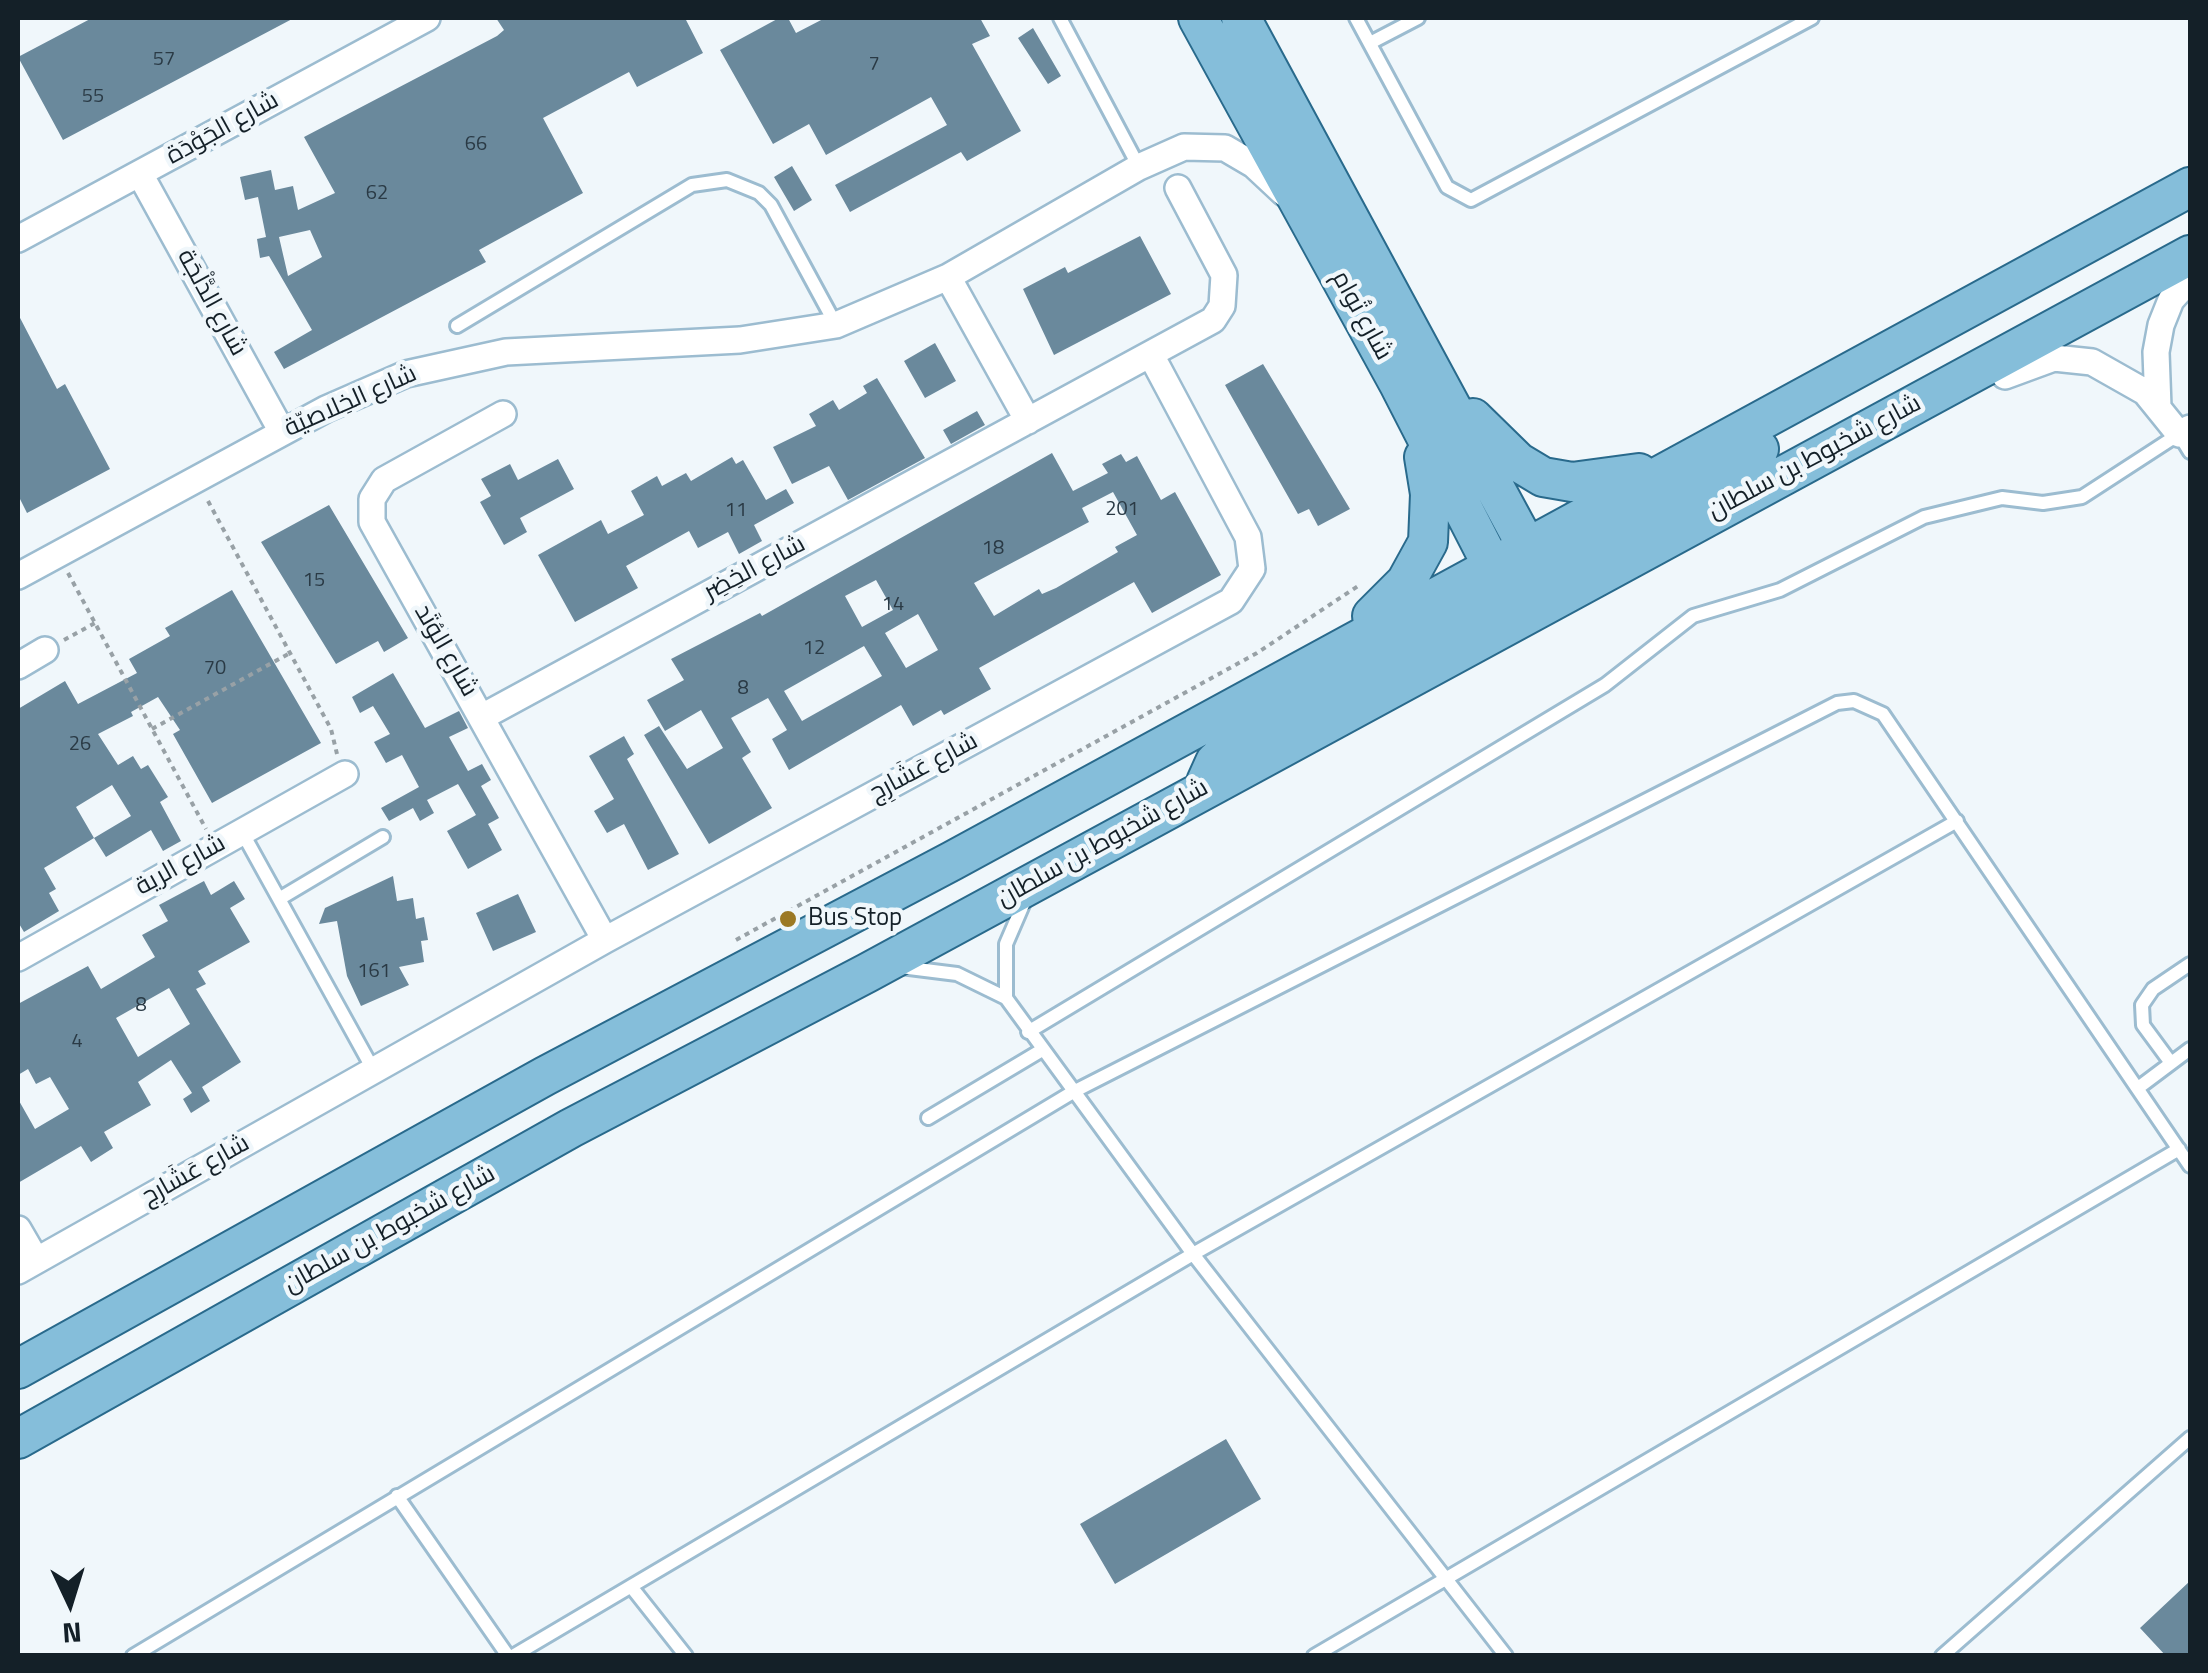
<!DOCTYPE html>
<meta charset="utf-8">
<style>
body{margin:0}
#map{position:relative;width:2208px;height:1673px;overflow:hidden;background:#f0f7fb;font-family:"Titillium Web",sans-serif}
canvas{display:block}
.frame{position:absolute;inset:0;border:20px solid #142028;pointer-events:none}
.north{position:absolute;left:20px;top:1553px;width:100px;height:100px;-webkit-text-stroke:8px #f0f7fb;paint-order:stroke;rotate:176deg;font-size:28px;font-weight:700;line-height:40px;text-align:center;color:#142028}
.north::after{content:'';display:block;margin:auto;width:35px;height:45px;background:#142028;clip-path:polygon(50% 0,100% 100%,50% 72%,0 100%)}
</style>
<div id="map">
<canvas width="2208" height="1673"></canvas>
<div class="frame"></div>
<div class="north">N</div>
</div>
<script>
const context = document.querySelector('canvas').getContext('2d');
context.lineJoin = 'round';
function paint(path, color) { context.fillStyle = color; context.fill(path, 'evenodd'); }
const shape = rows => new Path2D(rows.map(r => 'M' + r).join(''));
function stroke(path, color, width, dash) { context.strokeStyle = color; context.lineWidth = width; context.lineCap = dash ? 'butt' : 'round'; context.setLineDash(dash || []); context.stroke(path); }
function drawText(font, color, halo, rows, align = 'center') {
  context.font = font + ' "Titillium Web",Cairo,sans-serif'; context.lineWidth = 9; context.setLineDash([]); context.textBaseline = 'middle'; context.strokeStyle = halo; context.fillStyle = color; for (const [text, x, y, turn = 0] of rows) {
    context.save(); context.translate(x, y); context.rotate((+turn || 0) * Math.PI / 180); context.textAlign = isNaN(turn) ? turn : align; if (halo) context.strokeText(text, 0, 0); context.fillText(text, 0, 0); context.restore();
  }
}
const building = shape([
 [92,18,294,18,63,140,18,57],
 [496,18,685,18,703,53,637,87,629,72,543,118,583,193,479,250,486,262,284,369,274,352,312,330,269,256,260,258,257,239,266,237,258,197,245,200,240,177,271,170,275,190,293,186,298,210,335,193,304,137,497,36,504,30],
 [310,230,322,257,288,276,279,237],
 [779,18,788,18,796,33,825,18,980,18,990,36,972,44,1021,131,967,161,961,152,850,212,835,185,947,125,931,97,826,155,809,124,773,144,720,50],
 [1033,28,1061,76,1048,84,1018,38],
 [792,166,812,200,794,211,774,177],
 [1140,236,1171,294,1054,355,1023,289,1065,267,1068,273],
 [18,314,57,389,65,384,110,469,27,513,18,495],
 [935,343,956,381,925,398,904,361],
 [1263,364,1350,509,1318,526,1309,509,1298,514,1225,385],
 [877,378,925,458,848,500,829,466,792,484,773,447,816,426,809,414,833,400,839,410,867,393,863,386],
 [977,411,985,425,951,444,943,430],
 [1052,453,1073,491,1108,473,1102,464,1121,454,1126,462,1137,456,1161,500,1175,492,1221,575,1152,613,1134,582,979,668,991,689,944,715,941,710,913,726,901,705,789,770,772,739,787,730,768,698,731,718,751,752,742,758,772,808,709,844,644,735,659,726,687,769,723,748,701,710,665,731,647,700,684,680,671,659,760,613,762,616],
 [1113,492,1137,535,1115,547,1118,552,1056,588,1042,594,1039,589,994,616,974,583,1089,522,1082,508],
 [876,580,893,610,862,627,845,596],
 [918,614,938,650,906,668,885,633],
 [864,646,882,676,802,721,784,691],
 [732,457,736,464,743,460,766,500,786,489,794,503,754,525,762,541,739,554,728,532,698,548,689,531,626,566,638,588,575,622,538,555,601,520,608,534,644,515,631,491,657,476,662,486,686,473,691,481],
 [558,459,574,489,520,518,527,532,504,545,480,502,491,496,481,479,510,464,518,480],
 [329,505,408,638,384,652,378,641,336,664,261,542],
 [232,590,321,743,212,803,173,734,180,730,158,697,131,712,133,716,98,734,118,765,133,756,141,769,148,765,168,797,160,802,181,841,163,851,151,830,106,857,94,838,44,868,56,889,49,893,59,911,24,932,18,922,18,709,65,681,78,704,137,673,129,659,170,636,165,628],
 [112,785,131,816,94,838,76,807],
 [393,673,425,728,459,711,468,728,449,737,468,771,482,764,491,780,481,786,499,818,488,824,502,850,468,869,447,831,476,815,458,784,427,800,434,813,420,821,413,808,389,821,381,808,419,787,402,755,386,763,374,742,390,734,373,706,360,713,352,697],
 [624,736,634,754,627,759,679,854,648,870,624,824,607,833,594,811,614,799,589,756],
 [393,876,397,901,413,898,416,919,424,917,428,940,421,941,424,962,399,967,409,985,361,1006,347,976,337,921,319,924,325,908],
 [204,881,211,895,234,881,245,899,230,908,250,942,198,971,206,984,196,989,241,1062,202,1087,210,1101,191,1113,183,1099,192,1093,171,1060,138,1082,151,1105,104,1132,113,1148,91,1162,81,1146,18,1183,18,1099,35,1129,69,1109,50,1077,36,1084,28,1069,18,1075,18,1004,88,966,101,989,155,957,142,935,168,921,159,905],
 [169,988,190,1024,138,1057,116,1018],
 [518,894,536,932,493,951,476,913],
 [1226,1439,1261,1499,1115,1584,1080,1524],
 [2190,1581,2190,1656,2166,1656,2140,1628]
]);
const path = shape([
 [208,501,331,729,337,754],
 [68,573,206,829],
 [64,640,95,623],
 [152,729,290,653],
 [736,940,1257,653,1358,586]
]);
const lane = shape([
 [1060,18,1139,167],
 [1356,18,1447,187,1471,200,1812,18],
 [1370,43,1418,18],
 [457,326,692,185,727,180,759,193,771,205,836,325],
 [242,832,374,1071],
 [279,899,383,837],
 [901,967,957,974,1006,998,1193,1254,1506,1656],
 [1006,998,1006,944,1025,900],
 [1028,1032,1605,685,1693,616,1780,590,1924,517,2002,498,2043,503,2082,497,2179,434,2190,452],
 [2171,1063,2143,1025,2142,1005,2153,989,2190,964],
 [2138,1088,2190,1049],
 [928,1118,1042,1050],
 [397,1496,508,1656],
 [633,1589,686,1656],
 [133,1656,1073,1092,1837,703,1854,701,1883,714,2190,1166],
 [513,1656,1193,1254,1957,821],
 [1314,1656,2179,1149],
 [1942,1656,2190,1438]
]);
const street = shape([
 [140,174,282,432],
 [18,239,427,18],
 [948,277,1028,421],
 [2005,376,2054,358,2092,362,2145,392,2179,434,2190,428],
 [2158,407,2156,352,2161,325,2171,300,2190,279],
 [503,414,384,480,372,499,372,522,605,940],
 [18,576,326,409,406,374,506,352,740,340,836,325,948,277,1139,167,1184,147,1225,148,1254,165,1284,193],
 [18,666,45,650],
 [482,717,1213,320,1222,306,1224,275,1178,188],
 [18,958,345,774],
 [18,1229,36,1260],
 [18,1271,605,940,1231,601,1252,569,1248,537,1151,355]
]);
const primary = shape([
 [1198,18,1399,384,1519,618],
 [1241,18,1555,599],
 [1473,418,1518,462,1543,477,1572,482,1639,473],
 [1523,587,1539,571,1759,449],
 [1372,616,1406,582,1428,542,1430,494,1424,457],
 [1206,782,1215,762,1253,728,1507,593,1521,573],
 [18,1369,545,1076,952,861,2190,187],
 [18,1439,571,1128,867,973,2190,255]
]);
const markers = [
 [788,919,10,"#9c7924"]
];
const numberNames = [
 ["57",164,60],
 ["7",874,65],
 ["55",93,97],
 ["66",476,145],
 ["62",377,194],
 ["201",1122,510],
 ["11",736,511],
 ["18",993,549],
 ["15",314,581],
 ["14",893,605],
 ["12",814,649],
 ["70",215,669],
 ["8",743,689],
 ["26",80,745],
 ["161",374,972],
 ["8",141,1006],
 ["4",77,1042]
];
const streetNames = [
 ["شارع الجَوْدَة",223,129,-29],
 ["شارع الدَّلْجَة",211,303,61],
 ["شارع تُوام",1361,316,61],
 ["شارع الخِلاصيّة",351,402,-24],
 ["شارع شخبوط بن سلطان",1815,458,-28],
 ["شارع الخِضِر",755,569,-28],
 ["شارع الوُتَد",445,651,60],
 ["شارع عَشَارِج",924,768,-28],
 ["شارع شخبوط بن سلطان",1103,844,-29],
 ["شارع الرية",181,866,-29],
 ["شارع عَشَارِج",196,1171,-29],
 ["شارع شخبوط بن سلطان",390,1230,-29]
];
const poiNames = [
 ["Bus Stop",808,919]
];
paint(building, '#6a899c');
stroke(lane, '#9cbcd0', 18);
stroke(street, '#9cbcd0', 30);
stroke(primary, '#296a8c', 42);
stroke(path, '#98a1a6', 4, [5, 5]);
stroke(lane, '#fff', 12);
stroke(street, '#fff', 25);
stroke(primary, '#85beda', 38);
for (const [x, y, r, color] of markers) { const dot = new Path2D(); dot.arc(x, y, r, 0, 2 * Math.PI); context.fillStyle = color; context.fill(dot); stroke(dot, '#f0f7fb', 4); }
drawText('20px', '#2a3a45', null, numberNames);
drawText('25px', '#142028', '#f0f7fb', streetNames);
drawText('25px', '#142028', '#f0f7fb', poiNames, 'left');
</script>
